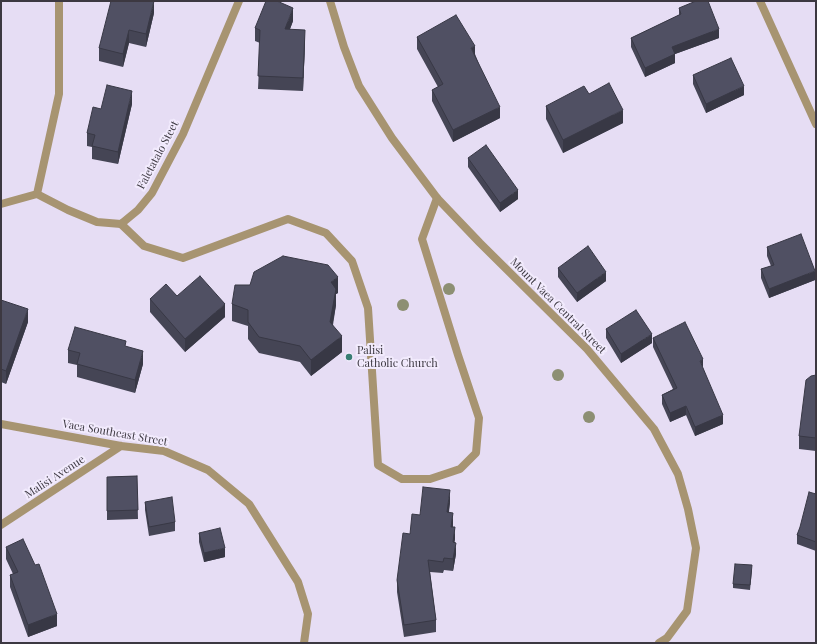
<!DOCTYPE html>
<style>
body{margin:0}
#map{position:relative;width:817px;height:644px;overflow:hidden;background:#e6ddf4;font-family:"Playfair Display",serif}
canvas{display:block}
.frame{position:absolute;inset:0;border:2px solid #3c3841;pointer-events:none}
</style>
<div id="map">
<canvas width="817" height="644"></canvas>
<div class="frame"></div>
</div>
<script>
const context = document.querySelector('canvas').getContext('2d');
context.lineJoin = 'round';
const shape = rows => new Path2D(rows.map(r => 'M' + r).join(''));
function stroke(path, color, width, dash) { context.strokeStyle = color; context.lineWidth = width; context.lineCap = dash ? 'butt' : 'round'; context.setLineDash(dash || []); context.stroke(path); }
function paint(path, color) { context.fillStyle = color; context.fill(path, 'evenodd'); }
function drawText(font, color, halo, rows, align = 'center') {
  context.font = font + ' "Playfair Display",serif'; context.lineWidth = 4; context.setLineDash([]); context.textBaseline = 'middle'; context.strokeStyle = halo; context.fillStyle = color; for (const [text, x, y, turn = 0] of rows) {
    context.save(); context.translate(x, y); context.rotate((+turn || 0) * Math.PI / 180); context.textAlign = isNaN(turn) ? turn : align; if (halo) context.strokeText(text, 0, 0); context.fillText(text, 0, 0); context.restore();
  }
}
const service = shape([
 [121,224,144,246,183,258,288,219,326,233,352,261,368,308,378,465,402,479,430,479,460,469,476,453,479,418,458,355,422,239,437,198]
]);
const minor = shape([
 [59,1,59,94,37,194,68,210,97,222,121,224,138,210,152,193,183,134,239,1],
 [330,1,344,47,359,86,392,138,437,198,480,243,587,349,654,429,678,474,688,509,696,548,687,611,667,638,659,643],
 [760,1,816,124],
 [1,204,37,194],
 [1,424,121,446,164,451,208,470,249,504,298,582,308,614,304,643],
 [1,525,121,446]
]);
const trees = [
 [449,289],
 [403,305],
 [558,375],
 [589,417]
];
const wall = shape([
 [679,8,719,38,675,54,675,63,645,77,631,47,631,38,679,15],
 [154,13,146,47,129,43,123,67,99,61,99,48],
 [293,21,290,29,305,43,303,91,258,89,260,43,255,41,255,28],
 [417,37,475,54,500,118,453,142,432,101,432,90,438,87,417,49],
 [693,75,744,95,706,113,693,84],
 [589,94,623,123,563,153,546,119,546,106],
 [132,104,118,164,92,159,92,147,87,146,87,133,101,109],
 [468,158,518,199,500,212,468,167],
 [767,247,815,280,769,298,761,278,761,269,771,266,767,256],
 [558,268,606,281,577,302,558,277],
 [250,285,338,293,336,294,336,305,333,325,342,352,311,376,300,362,259,353,248,339,248,326,232,321,232,304],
 [177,296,225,317,185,352,150,312,150,299],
 [1,300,28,322,6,384,1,382],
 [606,329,652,343,621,363,606,338],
 [653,338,703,368,723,424,695,436,686,415,670,422,662,404,662,395,673,389,653,347],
 [126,347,143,364,135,393,77,377,77,365,68,363,68,350],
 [816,375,816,451,799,449,799,436],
 [137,476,138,519,107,520,107,477],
 [816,494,816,551,797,544,797,535],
 [145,502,175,522,175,531,149,536,145,510],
 [450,502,449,512,453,524,453,527,455,539,454,542,456,554,453,571,444,570,443,573,430,572,436,620,436,632,404,637,397,592,397,580,410,534,420,515],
 [199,533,225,557,204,562,199,542],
 [6,547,57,626,28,637,10,587,10,575,13,574,6,559],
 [752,570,750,590,733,588,733,584]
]);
const shadedWall = shape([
 [154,1,154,13,146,47,146,34],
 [293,8,293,21,285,42,285,29],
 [719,29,719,38,675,54,675,63,645,77,645,68,672,47],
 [129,30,129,43,123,67,123,54],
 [305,30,305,43,303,91,303,78],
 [475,46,475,57,471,48],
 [744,86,744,95,706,113,706,104],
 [132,91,132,104,118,164,118,152],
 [500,107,500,118,453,142,453,130],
 [623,110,623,123,563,153,563,140],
 [518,190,518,199,500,212,500,203],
 [815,271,815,280,769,298,769,289],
 [606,272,606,281,577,302,577,293],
 [338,277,338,293,336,294,336,305,330,338,331,282],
 [225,304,225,317,185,352,185,339],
 [28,309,28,322,6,384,6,371],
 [652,334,652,343,621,363,621,354],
 [342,336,342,352,311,376,311,360],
 [143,351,143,364,135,393,135,380],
 [703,359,703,368,700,361],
 [686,406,686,415,670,422,670,413],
 [723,415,723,424,695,436,695,427],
 [450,490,450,502,447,524,447,512],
 [453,513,453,524,451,538,451,527],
 [455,527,455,539,453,554,453,542],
 [456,543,456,554,453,571,453,559],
 [225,548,225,557,204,562,204,553],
 [57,614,57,626,28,637,28,625]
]);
const building = shape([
 [111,1,154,1,146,34,129,30,123,54,99,48,111,1],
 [266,1,277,1,293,8,285,29,305,30,303,78,258,76,260,30,255,28,266,1],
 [696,1,708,1,719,29,672,47,675,54,645,68,631,38,681,14,679,8,696,1],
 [456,15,475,46,471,48,500,107,453,130,432,90,443,84,417,37,456,15],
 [731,58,744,86,706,104,693,75,731,58],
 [609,83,623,110,563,140,546,106,584,86,589,94,609,83],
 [107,85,132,91,118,152,92,146,95,135,87,133,93,107,101,109,107,85],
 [486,145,518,190,500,203,468,158,486,145],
 [801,234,815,271,769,289,761,269,774,265,767,247,801,234],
 [588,246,606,272,577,293,558,268,588,246],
 [283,256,328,265,338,277,331,282,336,289,330,322,342,336,311,360,300,346,259,337,248,322,248,310,232,304,235,285,250,285,254,272,283,256],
 [200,276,225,304,185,339,150,299,166,284,177,296,200,276],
 [1,300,28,309,6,371,1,369,1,300],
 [636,310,652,334,621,354,606,329,636,310],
 [685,322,703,359,700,361,723,415,695,427,686,406,670,413,662,395,677,388,653,338,685,322],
 [75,327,126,341,125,346,143,351,135,380,77,364,80,353,68,350,75,327],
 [816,375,816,438,799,436,806,380,811,376,816,375],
 [137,476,138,510,107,511,107,477,137,476],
 [423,487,450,490,447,512,453,513,451,527,455,527,453,542,456,543,453,559,444,558,443,562,428,560,436,620,404,625,397,580,403,533,410,534,412,514,420,515,423,487],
 [809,492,816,494,816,542,797,535,800,527,809,492],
 [172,497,175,522,149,527,145,502,172,497],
 [220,528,225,548,204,553,199,533,220,528],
 [23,539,35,565,39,564,57,614,28,625,10,575,18,572,6,547,23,539],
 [735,564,752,565,750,585,733,584,735,564]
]);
const markers = [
 [349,357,4,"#377d73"]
];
const streetNames = [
 ["Faletatalo Steet",158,155,-62],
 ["Mount Vaea Central Street",558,306,45],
 ["Vaea Southeast Street",115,433,10],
 ["Malisi Avenue",55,477,-33]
];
const poiNames = [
 ["Palisi",357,351],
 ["Catholic Church",357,364]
];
stroke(service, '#a79471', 8);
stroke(minor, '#a79471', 8);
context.fillStyle = '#8d8f73';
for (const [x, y] of trees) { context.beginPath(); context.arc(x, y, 6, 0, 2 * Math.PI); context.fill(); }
paint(wall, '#454555');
paint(shadedWall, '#383845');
paint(building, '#505063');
stroke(building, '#383845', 1);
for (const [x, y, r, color] of markers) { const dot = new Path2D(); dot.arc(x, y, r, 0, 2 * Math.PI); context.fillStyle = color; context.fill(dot); stroke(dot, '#f2ebfd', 1.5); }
drawText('11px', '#3c3841', '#f2ebfd', streetNames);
drawText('11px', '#3c3841', '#f2ebfd', poiNames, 'left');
</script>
